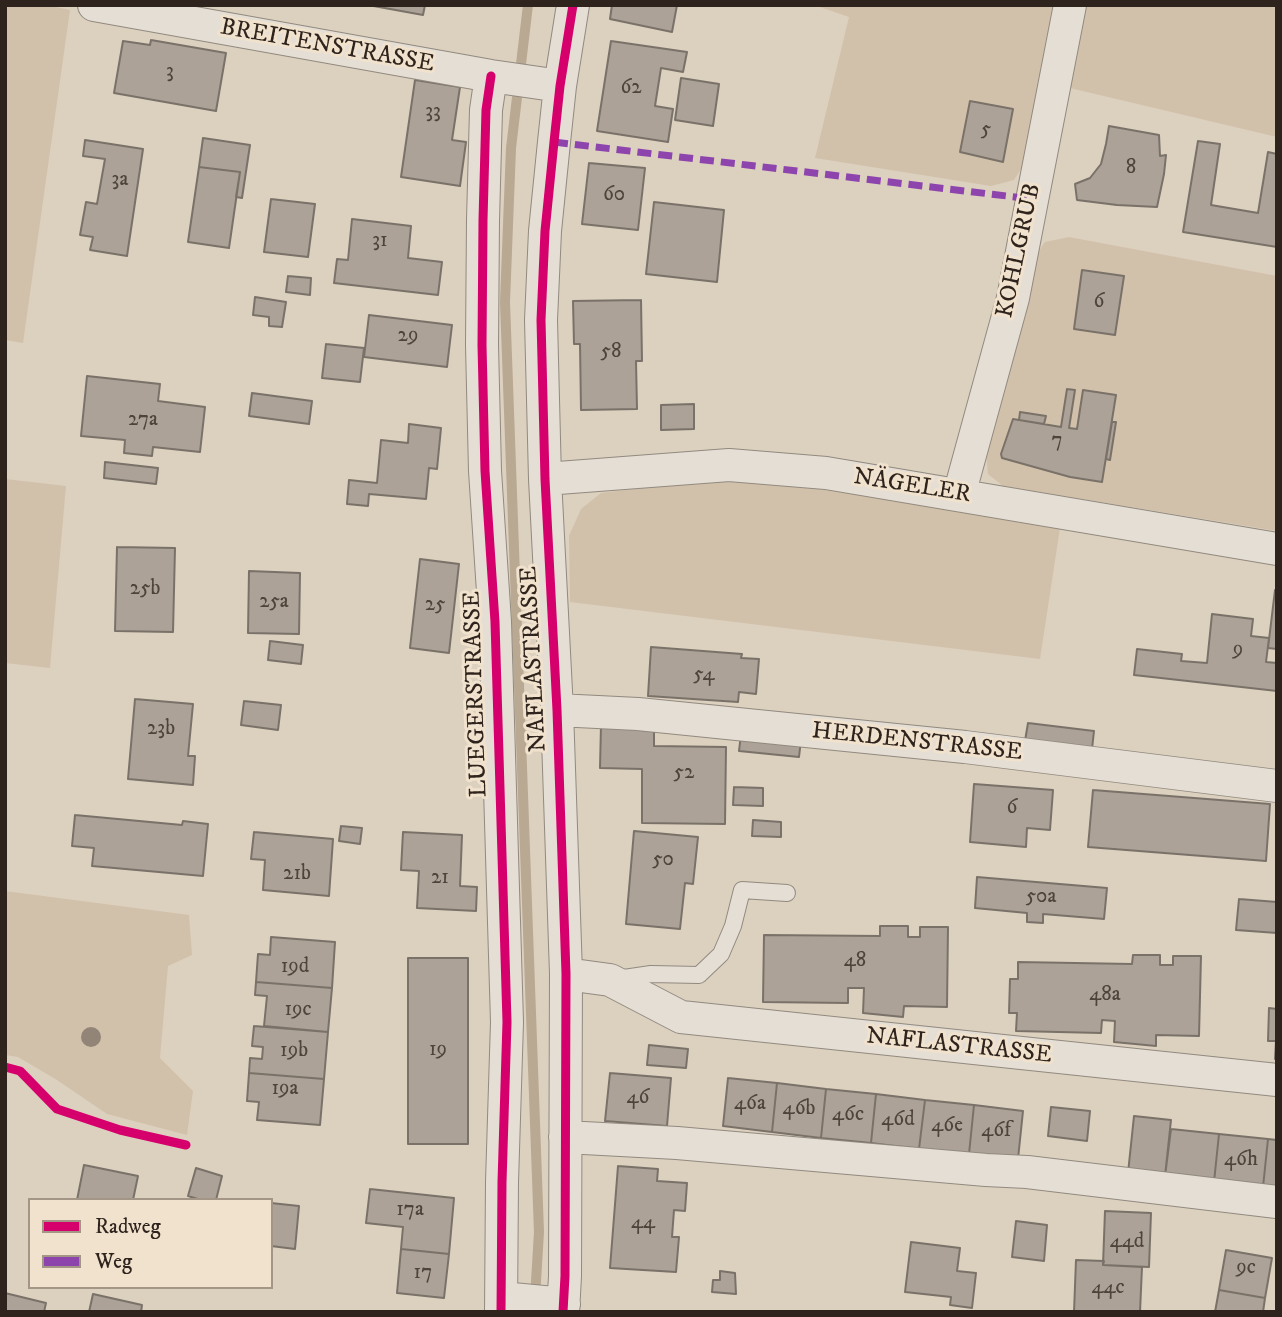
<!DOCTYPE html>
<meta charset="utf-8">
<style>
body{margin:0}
#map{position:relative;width:1282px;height:1317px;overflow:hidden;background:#dcd0bf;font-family:"IM FELL DW Pica",serif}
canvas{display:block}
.frame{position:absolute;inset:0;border:7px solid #2f241d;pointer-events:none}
.legend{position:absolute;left:28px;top:1198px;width:245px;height:91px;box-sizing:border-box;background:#f1e2cd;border:2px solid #a39687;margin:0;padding:9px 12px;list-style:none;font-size:21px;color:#2f241d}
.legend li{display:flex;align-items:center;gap:14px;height:35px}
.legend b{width:35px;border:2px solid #a39687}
</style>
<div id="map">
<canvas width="1282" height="1317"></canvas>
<div class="frame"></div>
<ul class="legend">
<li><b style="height:9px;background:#d6006c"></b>Radweg</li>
<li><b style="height:9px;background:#8e44ad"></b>Weg</li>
</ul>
</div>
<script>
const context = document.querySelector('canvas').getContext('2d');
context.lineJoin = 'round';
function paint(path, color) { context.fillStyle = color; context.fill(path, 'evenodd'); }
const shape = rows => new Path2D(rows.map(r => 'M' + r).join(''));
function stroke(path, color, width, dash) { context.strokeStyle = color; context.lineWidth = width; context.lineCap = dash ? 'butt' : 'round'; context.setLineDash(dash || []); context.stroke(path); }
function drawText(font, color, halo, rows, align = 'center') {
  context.font = font + ' "IM FELL DW Pica",serif'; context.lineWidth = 6; context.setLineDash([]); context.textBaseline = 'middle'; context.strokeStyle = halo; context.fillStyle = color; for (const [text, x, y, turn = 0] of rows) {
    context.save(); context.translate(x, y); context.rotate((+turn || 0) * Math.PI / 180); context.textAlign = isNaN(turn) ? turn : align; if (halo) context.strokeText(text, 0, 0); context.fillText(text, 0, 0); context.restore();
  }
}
const green = shape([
 [5,5,46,5,70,10,23,343,5,340],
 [814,5,1055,5,1025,163,1014,180,991,186,815,158,849,17],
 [1086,5,1277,5,1277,137,1070,88],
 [1069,237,1277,276,1277,531,1003,486,988,474,986,453,1034,258,1045,242],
 [738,476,1060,528,1040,659,570,602,569,536,581,509,601,493],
 [5,479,66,486,50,668,5,663],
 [5,891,189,915,192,955,168,966,160,1058,193,1091,187,1135,107,1114,57,1080,18,1057,5,1055]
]);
const stream = shape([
 [528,5,511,148,505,302,539,1232,535,1298]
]);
const building = shape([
 [368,5,425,5,423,15,368,5],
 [612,5,677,5,672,32,610,19,612,5],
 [151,40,226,53,216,111,114,93,123,41,150,45,151,40],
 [611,41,687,52,683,72,661,68,655,106,673,109,668,142,597,131,611,41],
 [681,78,719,84,713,126,675,120,681,78],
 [415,80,460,87,452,140,466,142,460,186,401,177,415,80],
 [970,101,1013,109,1003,162,960,152,970,101],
 [1109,126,1159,135,1160,156,1166,155,1164,174,1157,207,1117,205,1077,200,1075,184,1090,178,1101,164,1106,144,1109,126],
 [203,138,250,145,242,198,236,197,240,172,199,167,203,138],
 [85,140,143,149,127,256,90,250,93,237,80,235,86,202,97,204,105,159,83,156,85,140],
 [1198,141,1220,144,1211,205,1258,213,1268,152,1277,154,1277,247,1183,232,1198,141],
 [589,163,645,168,638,230,582,224,589,163],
 [199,167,240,172,229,248,188,242,199,167],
 [271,199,315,204,308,257,264,252,271,199],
 [654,202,724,210,717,282,646,274,654,202],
 [352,219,411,226,408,258,442,262,438,295,334,283,337,259,348,260,352,219],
 [1082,270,1124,276,1115,335,1074,329,1082,270],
 [288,276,311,278,310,295,286,292,288,276],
 [255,297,286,302,282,327,269,326,269,317,253,315,255,297],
 [641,300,642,361,636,361,637,409,581,410,580,344,574,344,573,301,641,300],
 [369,315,452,325,447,367,364,357,369,315],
 [326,344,364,348,360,382,322,378,326,344],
 [87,376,160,384,158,401,205,407,200,452,153,447,152,456,124,453,125,440,81,436,87,376],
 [1067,389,1075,390,1069,428,1077,429,1083,390,1116,395,1102,482,1070,477,1002,458,1001,454,1013,419,1061,427,1067,389],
 [252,393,312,401,309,424,249,416,252,393],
 [694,404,694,429,661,430,661,405,694,404],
 [1020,412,1046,416,1044,424,1019,420,1020,412],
 [1112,422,1116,422,1110,460,1106,459,1112,422],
 [409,424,441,428,437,469,429,468,426,499,369,494,368,506,347,504,349,480,377,483,381,440,408,443,409,424],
 [105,462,158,468,156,484,104,478,105,462],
 [117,547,175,548,173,632,115,631,117,547],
 [420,559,459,564,449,653,410,648,420,559],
 [249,571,300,573,299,634,248,633,249,571],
 [1275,590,1277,590,1277,649,1268,648,1275,590],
 [1212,614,1253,619,1251,636,1269,638,1266,662,1277,663,1277,691,1134,675,1137,649,1182,654,1181,661,1207,663,1212,614],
 [270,641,303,645,301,664,268,660,270,641],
 [651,647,742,654,741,658,759,659,756,694,739,692,738,702,648,696,651,647],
 [135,699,193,704,188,756,195,756,193,785,128,779,135,699],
 [244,701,281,705,278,730,241,725,244,701],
 [1028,723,1094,731,1092,749,1025,741,1028,723],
 [601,725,654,725,654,746,726,747,725,824,642,823,642,769,600,768,601,725],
 [741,734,801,740,799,757,739,751,741,734],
 [974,784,1053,790,1050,830,1027,828,1026,847,970,842,974,784],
 [734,787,763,788,763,806,733,805,734,787],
 [1093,790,1270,804,1266,861,1088,847,1093,790],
 [75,815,182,825,183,821,208,824,203,876,92,866,94,848,72,846,75,815],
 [753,820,781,822,781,837,752,836,753,820],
 [341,826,362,828,360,844,339,841,341,826],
 [634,831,698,837,693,884,685,883,680,929,626,924,634,831],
 [254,832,333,839,329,896,263,890,265,860,251,859,254,832],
 [403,832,462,835,460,886,477,887,476,911,417,908,419,871,401,870,403,832],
 [977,877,1107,888,1104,919,1043,914,1043,923,1027,922,1027,913,975,908,977,877],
 [1239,899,1277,902,1277,933,1236,930,1239,899],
 [880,926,908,926,908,937,920,937,920,927,948,927,947,1007,904,1006,903,1017,863,1013,864,988,848,988,848,1003,763,1002,764,935,880,936,880,926],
 [271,937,335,942,332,988,256,982,258,954,270,955,271,937],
 [1133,955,1160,955,1160,965,1173,965,1173,956,1201,956,1199,1036,1156,1035,1156,1046,1114,1042,1115,1021,1102,1020,1101,1033,1016,1031,1017,1013,1009,1013,1010,979,1018,979,1018,962,1132,964,1133,955],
 [408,958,468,958,468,1144,408,1144,408,958],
 [256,982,332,988,328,1032,264,1026,267,996,255,995,256,982],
 [1269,1008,1277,1009,1277,1059,1275,1059,1276,1041,1268,1041,1269,1008],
 [254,1026,328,1032,324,1079,249,1073,250,1058,262,1059,263,1047,252,1046,254,1026],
 [649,1045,688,1049,686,1068,647,1065,649,1045],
 [249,1073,324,1079,320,1125,257,1120,259,1102,247,1101,249,1073],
 [610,1073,671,1078,667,1126,605,1121,610,1073],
 [728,1078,777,1083,772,1132,723,1126,728,1078],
 [777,1083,826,1089,821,1138,772,1132,777,1083],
 [826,1089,876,1094,871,1143,821,1138,826,1089],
 [876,1094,925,1100,919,1149,871,1143,876,1094],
 [925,1100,974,1105,969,1154,919,1149,925,1100],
 [974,1105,1023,1111,1018,1159,969,1154,974,1105],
 [1051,1107,1090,1111,1087,1141,1048,1136,1051,1107],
 [1134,1116,1171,1120,1165,1176,1128,1173,1134,1116],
 [1171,1129,1219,1134,1214,1182,1165,1176,1171,1129],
 [1219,1134,1268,1139,1263,1187,1214,1182,1219,1134],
 [1268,1139,1277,1140,1277,1189,1263,1187,1268,1139],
 [84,1165,138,1176,133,1200,77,1200,84,1165],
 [618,1166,658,1169,657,1181,687,1183,685,1211,674,1210,672,1237,679,1237,676,1272,610,1268,618,1166],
 [196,1168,222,1176,216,1200,201,1200,188,1196,196,1168],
 [370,1189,454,1198,449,1254,401,1249,403,1227,366,1223,370,1189],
 [271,1203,299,1206,295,1249,271,1246,271,1203],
 [1105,1211,1151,1213,1149,1267,1103,1265,1105,1211],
 [1016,1221,1047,1225,1044,1261,1012,1257,1016,1221],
 [911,1242,960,1248,957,1271,976,1273,972,1308,950,1305,951,1297,905,1292,911,1242],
 [401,1249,449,1254,444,1298,397,1293,401,1249],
 [1226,1250,1272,1258,1265,1298,1219,1290,1226,1250],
 [1076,1260,1104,1261,1103,1265,1142,1267,1140,1312,1074,1312,1076,1260],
 [720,1271,735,1273,736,1294,712,1292,713,1280,720,1280,720,1271],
 [1219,1290,1265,1298,1263,1312,1215,1312,1219,1290],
 [5,1293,46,1303,44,1312,5,1312,5,1293],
 [93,1294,142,1305,141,1312,89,1312,93,1294]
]);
const service = shape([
 [617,979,651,974,699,975,721,954,733,926,742,890,787,893]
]);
const minor = shape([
 [94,5,491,76,560,86],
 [491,76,486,110,483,220,482,345,485,471,495,622,507,1022,502,1182,501,1312],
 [545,479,729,465,826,473,1277,549],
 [959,495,1013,298,1070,5],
 [557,710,638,714,965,747,1277,786],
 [566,974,610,980,681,1017,1277,1080],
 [565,1137,677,1143,986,1170,1027,1172,1277,1202],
 [502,1298,564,1304],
 [563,1312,565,1276,566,974,557,710,545,479,541,320,545,231,554,142,560,86,573,5]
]);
const quiet = shape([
 [554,142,1032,199]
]);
const cycleway = shape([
 [491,76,486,110,483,220,482,345,485,471,495,622,507,1022,502,1182,501,1312],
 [5,1067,20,1071,57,1109,120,1130,186,1145],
 [563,1312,565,1276,566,974,557,710,545,479,541,320,545,231,554,142,560,86,573,5]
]);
const trees = [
 [91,1037]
];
const numberNames = [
 ["3",170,73],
 ["62",631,89],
 ["33",433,113],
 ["5",986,131],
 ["8",1131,169],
 ["3a",120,181],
 ["60",614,196],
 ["31",380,242],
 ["6",1099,303],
 ["29",408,337],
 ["58",611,353],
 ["27a",143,421],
 ["7",1057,442],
 ["25b",145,590],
 ["25a",274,603],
 ["25",435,606],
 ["9",1238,651],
 ["54",704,676],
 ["23b",161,730],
 ["52",684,774],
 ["6",1012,809],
 ["50",663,861],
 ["21b",297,875],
 ["21",440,879],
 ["50a",1041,898],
 ["48",855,962],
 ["19d",295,968],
 ["48a",1105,996],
 ["19c",298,1011],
 ["19",438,1051],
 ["19b",294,1052],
 ["19a",285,1090],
 ["46",638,1099],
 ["46a",750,1105],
 ["46b",799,1110],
 ["46c",848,1116],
 ["46d",898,1121],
 ["46e",947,1127],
 ["46f",996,1132],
 ["46h",1241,1161],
 ["17a",410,1211],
 ["44",643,1224],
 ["44d",1127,1243],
 ["9c",1246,1269],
 ["17",423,1274],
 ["44c",1108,1289]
];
const streetNames = [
 ["BREITENSTRASSE",327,47,10],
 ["KOHLGRUB",1020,251,-78],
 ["NÄGELER",912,487,9],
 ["NAFLASTRASSE",535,659,-93],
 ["LUEGERSTRASSE",477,694,-92],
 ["HERDENSTRASSE",917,743,6],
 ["NAFLASTRASSE",959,1047,6]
];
paint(green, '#d2c1aa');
stroke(stream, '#b9a892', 10);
paint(building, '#aca297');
stroke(building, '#7a7269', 2);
stroke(service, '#928a7f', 18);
stroke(minor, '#928a7f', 34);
stroke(service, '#e4ded5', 16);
stroke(minor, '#e4ded5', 32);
stroke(quiet, '#8e44ad', 7, [14, 7]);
stroke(cycleway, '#d6006c', 9);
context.fillStyle = '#928577';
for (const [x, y] of trees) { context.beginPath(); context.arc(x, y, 10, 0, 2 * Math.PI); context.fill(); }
drawText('21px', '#4e443c', null, numberNames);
drawText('24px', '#2f241d', '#f1e2cd', streetNames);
</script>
